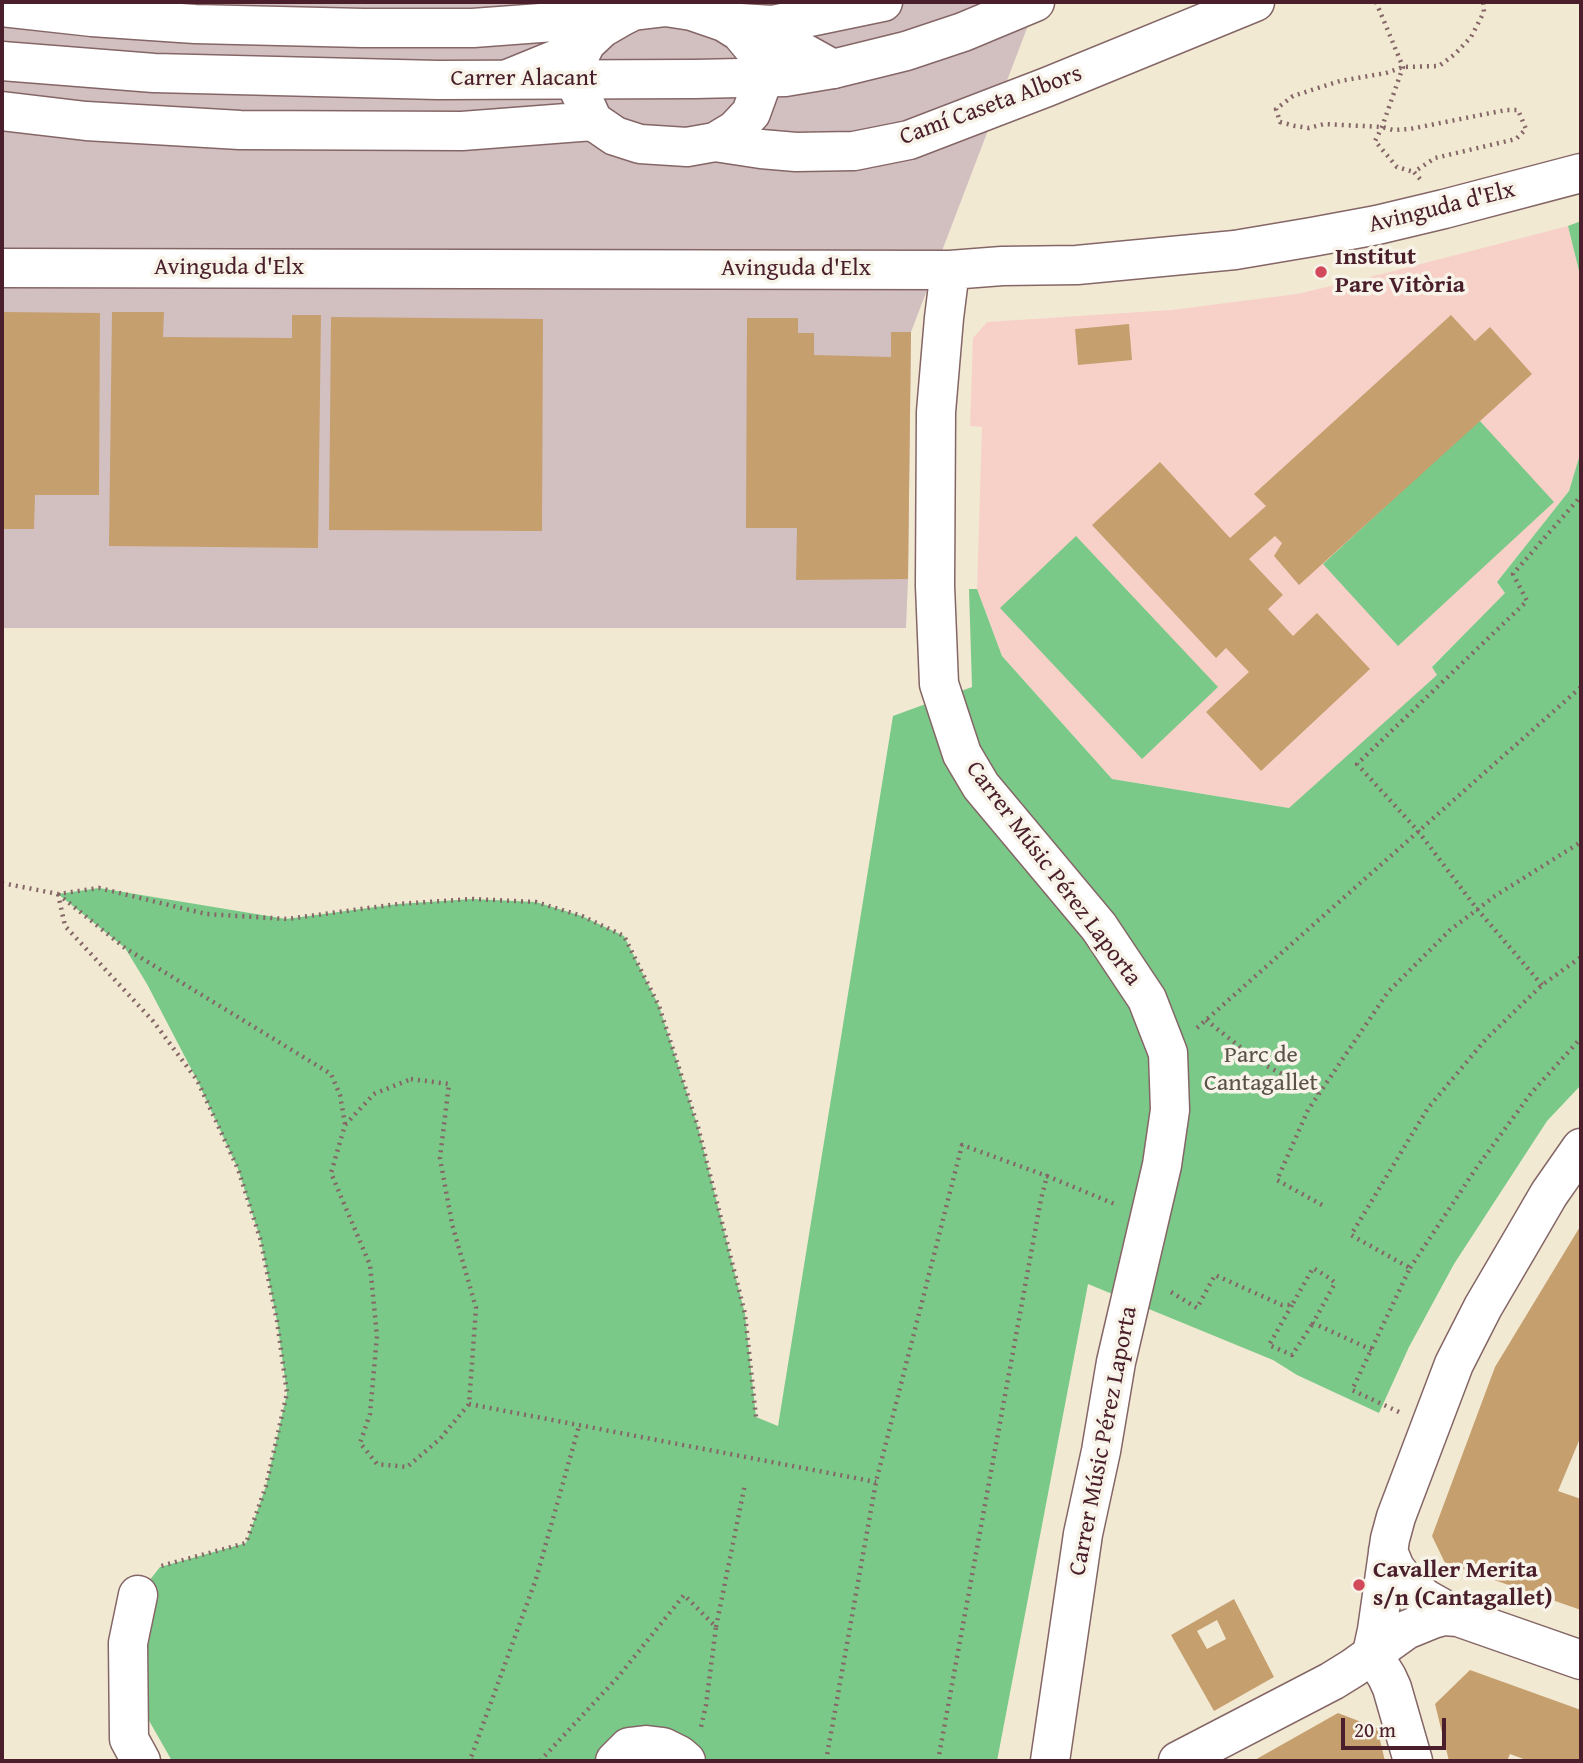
<!DOCTYPE html>
<meta charset="utf-8">
<style>
body{margin:0}
#map{position:relative;width:1583px;height:1763px;overflow:hidden;background:#f2e9d3;font-family:"Gentium Book Plus",serif}
canvas{display:block}
.frame{position:absolute;inset:0;border:4px solid #4a1f2b;pointer-events:none}
.scale{position:absolute;left:1341px;top:1718px;width:105px;height:32px;box-sizing:border-box;border:4px solid #4a1f2b;border-top:0;padding-left:9px;font-size:21px;line-height:24px;white-space:nowrap;color:#4a1f2b;-webkit-text-stroke:5px #f7f3e8;paint-order:stroke}
</style>
<div id="map">
<canvas width="1583" height="1763"></canvas>
<div class="frame"></div>
<div class="scale">20 m</div>
</div>
<script>
const context = document.querySelector('canvas').getContext('2d');
context.lineJoin = 'round';
function paint(path, color) { context.fillStyle = color; context.fill(path, 'evenodd'); }
const shape = rows => new Path2D(rows.map(r => 'M' + r).join(''));
function stroke(path, color, width, dash) { context.strokeStyle = color; context.lineWidth = width; context.lineCap = dash ? 'butt' : 'round'; context.setLineDash(dash || []); context.stroke(path); }
function drawText(font, color, halo, rows, align = 'center') {
  context.font = font + ' "Gentium Book Plus",serif'; context.lineWidth = 7; context.setLineDash([]); context.textBaseline = 'middle'; context.strokeStyle = halo; context.fillStyle = color; for (const [text, x, y, turn = 0] of rows) {
    context.save(); context.translate(x, y); context.rotate((+turn || 0) * Math.PI / 180); context.textAlign = isNaN(turn) ? turn : align; if (halo) context.strokeText(text, 0, 0); context.fillText(text, 0, 0); context.restore();
  }
}
const built = shape([
 [1568,226,1581,279,1581,451,1569,491,1497,582,1506,593,1432,666,1438,675,1290,808,1112,779,1002,656,977,589,982,427,970,426,973,338,987,322,1171,310,1297,294,1382,274]
]);
const industrial = shape([
 [2,2,1037,2,911,332,908,579,906,628,2,628]
]);
const green = shape([
 [1581,221,1581,279,1568,226],
 [1479,420,1554,502,1398,646,1323,564],
 [1581,451,1581,1085,1547,1121,1454,1264,1409,1347,1379,1413,1297,1375,1273,1360,1088,1284,997,1761,172,1761,139,1703,138,1595,160,1567,246,1543,266,1486,287,1393,277,1321,260,1238,238,1169,197,1080,147,984,125,948,58,894,99,888,286,919,398,904,472,899,536,902,582,916,624,936,659,1006,698,1127,745,1314,756,1417,778,1426,893,716,972,687,969,589,977,589,1002,656,1112,779,1289,808,1437,675,1432,667,1505,593,1497,582,1569,491],
 [1076,536,1218,687,1142,759,1000,608]
]);
const building = shape([
 [2,312,100,313,99,495,35,495,34,529,2,529],
 [112,312,164,312,163,337,292,338,292,315,321,315,318,548,109,546],
 [1451,315,1475,341,1490,327,1532,374,1299,585,1274,556,1282,543,1275,536,1249,559,1283,595,1268,609,1293,636,1317,613,1370,669,1261,771,1206,712,1249,672,1226,648,1216,658,1092,525,1160,462,1230,538,1266,506,1254,494],
 [331,317,543,319,542,531,329,530],
 [747,318,798,318,798,333,814,333,814,355,891,357,891,332,911,332,908,579,796,580,797,528,746,528],
 [1129,324,1132,360,1078,365,1075,329],
 [1581,1225,1581,1436,1558,1491,1581,1499,1581,1610,1445,1563,1432,1536,1495,1367],
 [1234,1599,1274,1677,1214,1711,1171,1635],
 [1217,1620,1226,1639,1207,1649,1197,1631],
 [1470,1670,1581,1710,1581,1761,1529,1761,1510,1754,1507,1761,1449,1761,1435,1704],
 [1338,1713,1377,1728,1385,1761,1253,1761]
]);
const path = shape([
 [1376,2,1403,67,1382,127,1375,141,1397,167,1414,172],
 [1420,179,1414,172,1435,158,1516,139,1526,129,1518,110,1506,110,1410,129,1393,130,1382,127,1324,124,1309,128,1295,126,1280,122,1276,109,1293,96,1340,81,1386,73,1403,67,1439,66,1455,54,1471,37,1484,12,1483,2],
 [2,883,58,894,99,888,206,914,287,919,398,904,472,899,536,902,582,916,624,936,659,1006,698,1127,745,1314,756,1417],
 [58,894,65,926,153,1021,197,1080,238,1169,260,1238,277,1321,287,1393,266,1486,246,1543,161,1566],
 [58,894,125,948,331,1074,340,1095,345,1124],
 [1542,985,1477,909,1418,831,1357,764,1527,601,1513,574,1581,496],
 [1206,1020,1259,1062,1319,1093],
 [1197,1028,1581,687],
 [411,1079,449,1084,440,1158,452,1224,476,1308,469,1404,440,1439,407,1467,377,1464,360,1443,370,1414,377,1336,370,1265,331,1173,345,1125,374,1094,411,1079],
 [1322,1205,1277,1180,1308,1110,1388,992,1450,930,1495,896,1581,842],
 [1410,1268,1477,1167,1532,1092,1581,1038],
 [1171,1292,1197,1308,1215,1275,1282,1305,1292,1305,1313,1268,1331,1279,1335,1283,1313,1323,1372,1350],
 [1292,1305,1269,1345,1292,1355,1313,1323],
 [469,1404,876,1482],
 [1399,1412,1352,1390,1410,1268,1351,1235,1428,1108,1486,1039,1542,985,1581,957],
 [716,1627,745,1484],
 [473,1761,470,1760,536,1579,579,1426],
 [540,1761,618,1677,684,1595,716,1627,706,1705,701,1727],
 [826,1761,876,1482,962,1145,1047,1176],
 [938,1761,1041,1199,1047,1176,1117,1205]
]);
const minor = shape([
 [2,7,92,17,195,24,363,28,473,28,621,17],
 [724,22,772,25,883,2],
 [744,34,797,49,833,69],
 [510,78,564,56,586,43,602,28,621,17,633,11,666,7,692,11,724,22,740,32,755,50,764,77,751,113,735,130,715,142,687,147,640,144,615,136,593,121,574,79,580,55,586,43],
 [2,111,86,121,240,130,462,131,593,121],
 [715,142,761,149,796,152,854,151,909,140,1047,87,1255,2],
 [2,268,950,270,1002,266,1077,265,1235,250,1312,237,1377,225,1444,209,1581,173],
 [950,270,944,318,936,412,935,586,939,684,962,754,981,786,1099,927,1147,999,1168,1053,1170,1110,1162,1165,1116,1362,1101,1451,1083,1534,1050,1761],
 [1388,1551,1395,1568,1409,1586,1426,1599,1458,1617],
 [138,1595,128,1643,129,1739,141,1761],
 [1372,1653,1377,1630,1390,1539,1396,1517,1454,1364,1483,1307,1524,1237,1549,1194,1581,1148],
 [1372,1653,1387,1677,1392,1688,1413,1761],
 [615,1761,629,1747,646,1745,663,1747,679,1755,686,1761],
 [1178,1761,1332,1681,1353,1668,1406,1630,1433,1619,1444,1616,1458,1617,1581,1660]
]);
const major = shape([
 [2,61,154,73,438,80,695,79,785,77,833,69,906,51,963,32,1035,2]
]);
const markers = [
 [1321,272,7,"#d1495b"],
 [1359,1585,7,"#d1495b"]
];
const streetNames = [
 ["Carrer Alacant",524,79],
 ["Camí Caseta Albors",991,106,-20],
 ["Avinguda d'Elx",1442,208,-14],
 ["Avinguda d'Elx",229,268],
 ["Avinguda d'Elx",796,269],
 ["Carrer Músic Pérez Laporta",1053,874,53],
 ["Carrer Músic Pérez Laporta",1104,1441,-79]
];
const poiNames = [
 ["Institut",1335,258],
 ["Pare Vitòria",1335,286],
 ["Cavaller Merita",1373,1571],
 ["s/n (Cantagallet)",1373,1599]
];
const parkNames = [
 ["Parc de",1261,1056],
 ["Cantagallet",1261,1084]
];
paint(built, '#f7d1c8');
paint(industrial, '#d2bfc0');
paint(green, '#7ac989');
paint(building, '#c69f6e');
stroke(minor, '#856666', 41);
stroke(major, '#856666', 41);
stroke(path, '#856666', 4.5, [2, 5]);
stroke(minor, '#fff', 38);
stroke(major, '#fff', 38);
for (const [x, y, r, color] of markers) { const dot = new Path2D(); dot.arc(x, y, r, 0, 2 * Math.PI); context.fillStyle = color; context.fill(dot); stroke(dot, '#f7f3e8', 2.5); }
drawText('24px', '#4a1f2b', '#f7f3e8', streetNames);
drawText('bold 24px', '#4a1f2b', '#f7f3e8', poiNames, 'left');
drawText('24px', '#585247', '#f7f3e8', parkNames);
</script>
